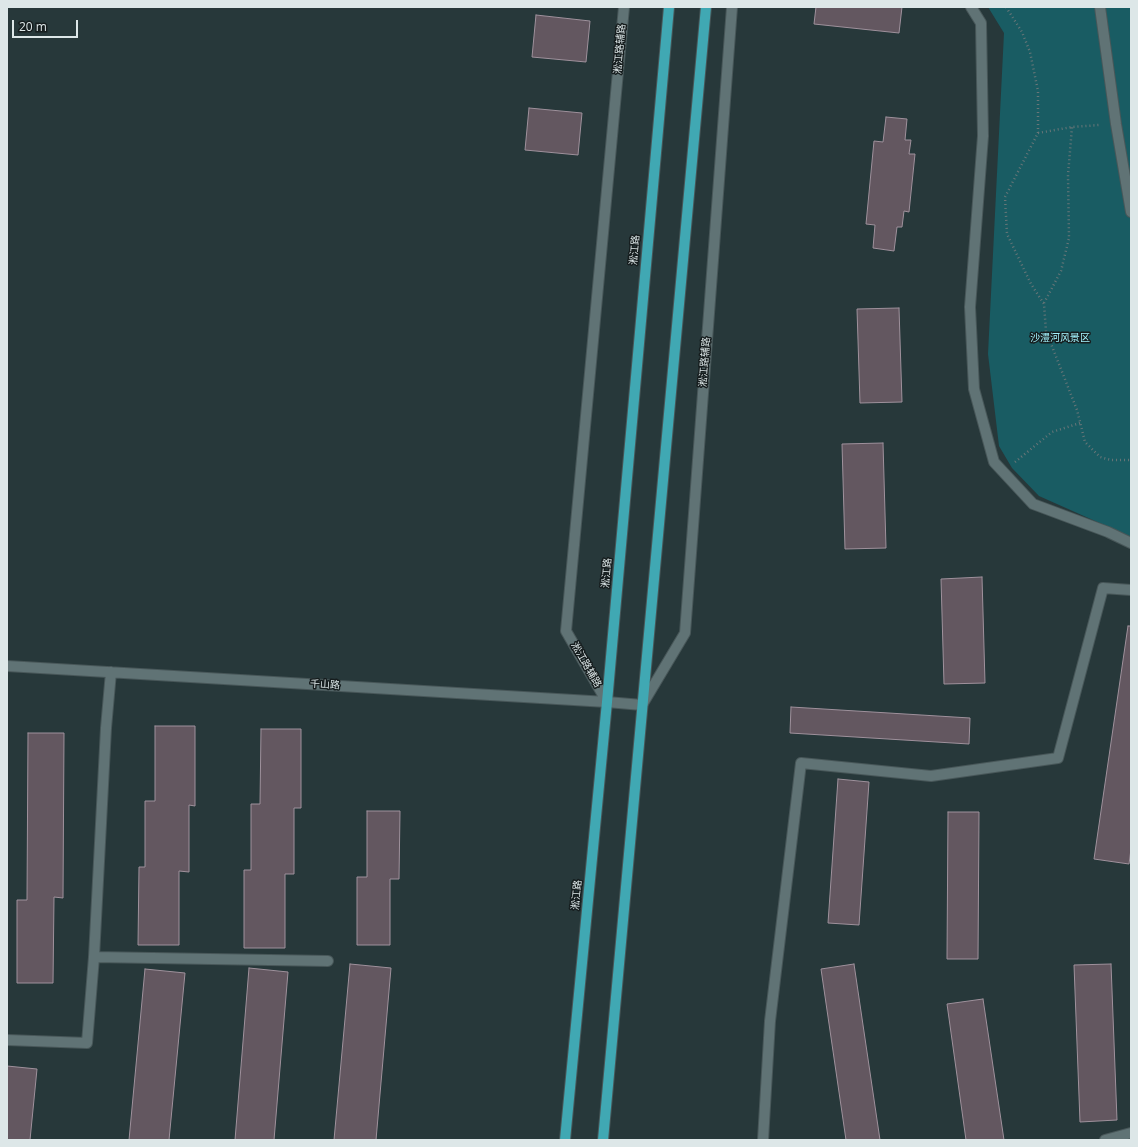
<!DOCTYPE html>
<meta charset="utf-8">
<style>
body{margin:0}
#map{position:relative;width:1138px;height:1147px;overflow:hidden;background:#27383a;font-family:"Open Sans",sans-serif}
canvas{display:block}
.frame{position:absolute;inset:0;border:8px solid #dde7e8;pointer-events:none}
.scale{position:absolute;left:12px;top:20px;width:66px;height:18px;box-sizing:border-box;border:2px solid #dde7e8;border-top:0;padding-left:5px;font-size:12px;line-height:14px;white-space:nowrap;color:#dde7e8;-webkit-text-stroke:3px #161d1e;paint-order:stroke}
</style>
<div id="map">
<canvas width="1138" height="1147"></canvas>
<div class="frame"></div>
<div class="scale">20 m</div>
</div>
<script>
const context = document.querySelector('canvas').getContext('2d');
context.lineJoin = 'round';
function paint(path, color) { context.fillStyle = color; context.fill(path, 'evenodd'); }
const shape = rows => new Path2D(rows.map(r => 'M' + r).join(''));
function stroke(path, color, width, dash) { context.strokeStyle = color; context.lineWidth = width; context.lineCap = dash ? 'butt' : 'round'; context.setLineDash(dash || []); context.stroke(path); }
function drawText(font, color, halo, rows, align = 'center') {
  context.font = font + ' "Open Sans","Noto Sans SC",sans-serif'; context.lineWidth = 3; context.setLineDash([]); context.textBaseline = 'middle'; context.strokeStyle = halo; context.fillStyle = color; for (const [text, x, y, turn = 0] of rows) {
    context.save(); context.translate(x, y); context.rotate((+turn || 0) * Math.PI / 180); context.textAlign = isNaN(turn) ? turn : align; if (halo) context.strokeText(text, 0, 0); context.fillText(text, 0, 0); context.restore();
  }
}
const green = shape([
 [988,7,1131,7,1131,537,1039,496,1012,468,999,446,988,354,1004,33]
]);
const building = shape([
 [816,7,902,7,899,33,814,24,816,7],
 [536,15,590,21,586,62,532,57,536,15],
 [529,108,582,113,578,155,525,150,529,108],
 [886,117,907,119,905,140,911,140,909,154,915,154,909,212,904,211,902,227,897,227,894,251,873,248,875,225,866,224,874,141,883,142,886,117],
 [899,308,902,402,860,403,857,309,899,308],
 [883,443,886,548,845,549,842,444,883,443],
 [982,577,985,683,944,684,941,579,982,577],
 [1128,626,1131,626,1131,849,1129,864,1094,859,1128,626],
 [791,707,970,718,969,744,790,733,791,707],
 [155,726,195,726,195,806,189,805,189,872,179,871,179,945,138,945,139,867,145,867,145,801,155,801,155,726],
 [261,729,301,729,301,808,294,808,294,874,285,874,285,948,244,948,244,870,251,870,251,804,260,804,261,729],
 [28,733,64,733,63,898,54,897,53,983,17,983,17,900,27,900,28,733],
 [838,779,869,782,859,925,828,923,838,779],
 [367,811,400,811,399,879,390,879,390,945,357,945,357,877,367,877,367,811],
 [948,812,979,812,978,959,947,959,948,812],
 [350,964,391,968,376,1140,334,1140,350,964],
 [854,964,880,1140,846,1140,821,969,854,964],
 [1111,964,1117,1120,1080,1122,1074,965,1111,964],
 [249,968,288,972,274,1140,235,1140,249,968],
 [145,969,185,973,169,1140,129,1140,145,969],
 [983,999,1004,1140,966,1140,947,1004,983,999],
 [7,1066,37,1069,30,1140,7,1140,7,1066]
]);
const path = shape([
 [1006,7,1022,32,1030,52,1038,91,1038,133,1005,197,1007,234,1031,284,1044,304,1046,331,1077,410,1085,442,1100,457,1111,460,1131,460],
 [1038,133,1072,127,1099,125],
 [1044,303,1061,271,1069,238,1068,175,1072,127],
 [1015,462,1052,432,1080,423]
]);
const minor = shape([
 [971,7,981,23,983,136,970,307,974,389,994,462,1033,504,1108,532,1131,543],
 [1100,7,1116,124,1131,212],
 [7,666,607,702,642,705,685,633,732,7],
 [607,702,566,631,624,7],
 [94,957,328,961],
 [7,1040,87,1043,94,957,106,728,111,672],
 [763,1140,770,1021,801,763,931,776,1058,758,1103,588,1131,590],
 [1105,1140,1131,1133]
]);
const major = shape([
 [565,1140,607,702,669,7],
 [603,1140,706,7]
]);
const streetNames = [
 ["淞江路辅路",620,49,-85],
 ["淞江路",635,250,-85],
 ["淞江路辅路",705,362,-86],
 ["淞江路",607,573,-85],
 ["淞江路辅路",586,665,60],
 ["千山路",325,685,3],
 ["淞江路",577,895,-84]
];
const parkNames = [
 ["沙澧河风景区",1060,338]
];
paint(green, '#195c63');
paint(building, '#635760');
stroke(building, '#9f919c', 1);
stroke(minor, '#485759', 12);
stroke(major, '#485759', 12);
stroke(path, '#687678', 2.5, [1, 3]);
stroke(minor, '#607375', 10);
stroke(major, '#40a8b3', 10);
drawText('10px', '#dde7e8', '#161d1e', streetNames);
drawText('10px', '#a3f4fe', '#161d1e', parkNames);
</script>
